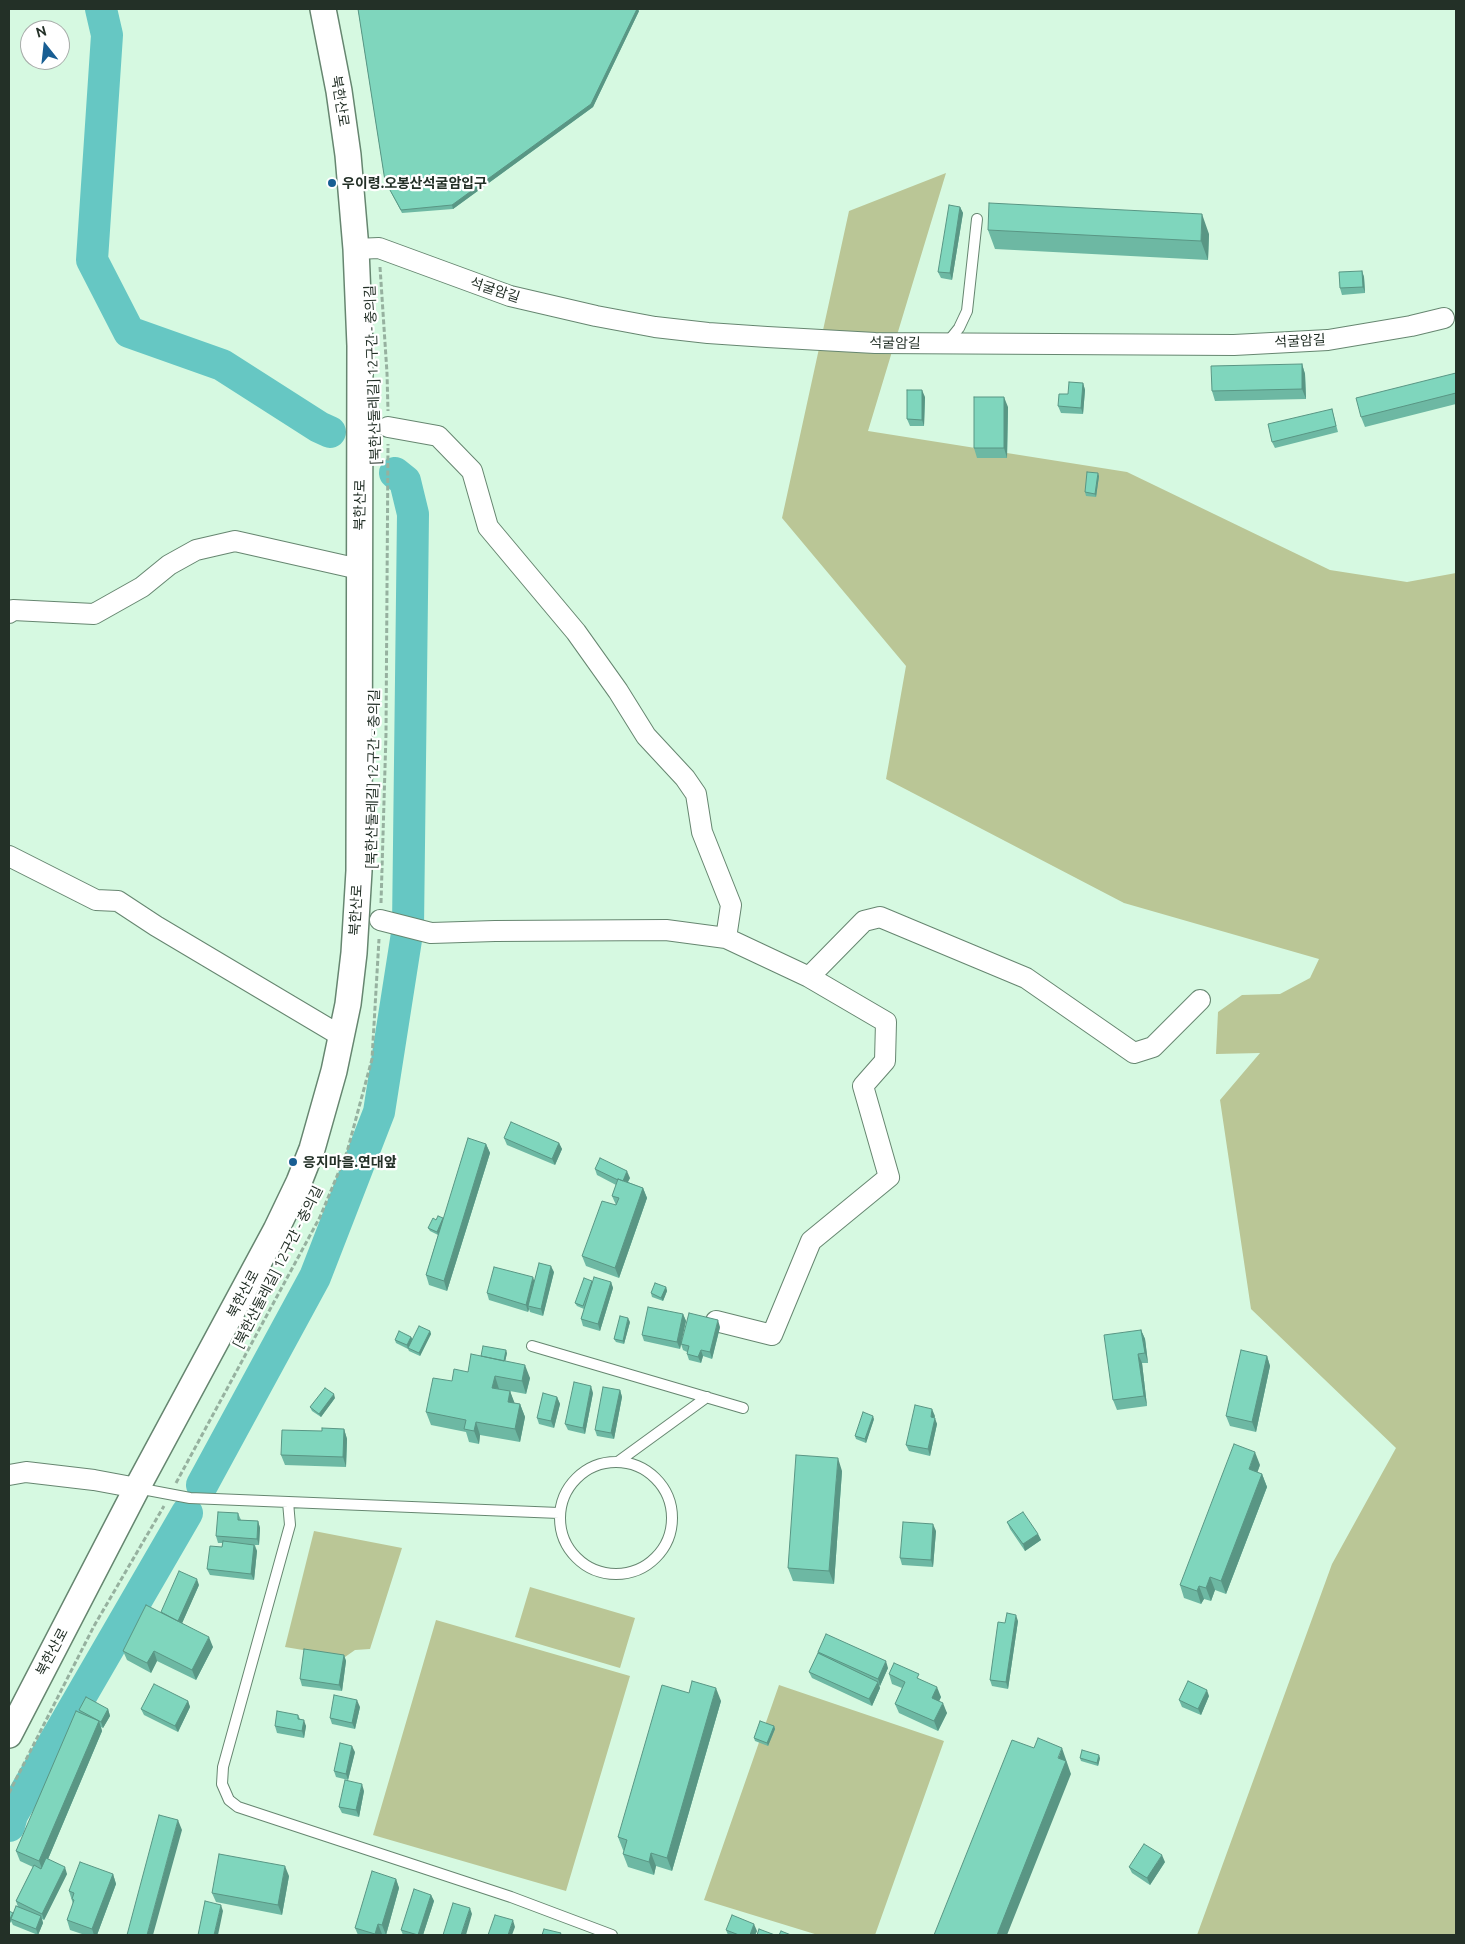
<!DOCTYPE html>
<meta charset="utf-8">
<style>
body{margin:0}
#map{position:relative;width:1465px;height:1944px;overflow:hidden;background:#d6f9e1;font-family:Ubuntu,sans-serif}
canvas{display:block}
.frame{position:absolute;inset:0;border:10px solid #233027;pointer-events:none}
.north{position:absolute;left:20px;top:20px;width:50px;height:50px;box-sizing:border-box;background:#fff;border:1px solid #a7aca9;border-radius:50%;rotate:344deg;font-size:14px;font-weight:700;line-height:20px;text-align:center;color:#233027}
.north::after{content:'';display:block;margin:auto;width:18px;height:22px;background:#185e93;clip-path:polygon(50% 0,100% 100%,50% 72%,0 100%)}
</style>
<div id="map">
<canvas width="1465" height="1944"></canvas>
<div class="frame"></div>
<div class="north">N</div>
</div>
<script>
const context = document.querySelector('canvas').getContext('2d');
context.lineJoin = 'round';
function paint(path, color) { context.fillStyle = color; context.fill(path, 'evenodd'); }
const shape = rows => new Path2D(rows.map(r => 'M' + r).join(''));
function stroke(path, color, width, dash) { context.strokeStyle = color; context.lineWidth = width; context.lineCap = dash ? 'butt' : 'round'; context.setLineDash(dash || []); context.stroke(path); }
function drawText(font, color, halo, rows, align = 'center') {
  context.font = font + ' Ubuntu,"Noto Sans KR",sans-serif'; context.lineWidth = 4.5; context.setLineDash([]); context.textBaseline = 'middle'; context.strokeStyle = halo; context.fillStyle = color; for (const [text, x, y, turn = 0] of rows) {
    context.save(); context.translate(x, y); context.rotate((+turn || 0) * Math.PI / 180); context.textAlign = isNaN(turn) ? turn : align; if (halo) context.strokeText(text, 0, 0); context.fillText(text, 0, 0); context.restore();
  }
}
const green = shape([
 [946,173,868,431,1127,472,1330,570,1407,582,1456,573,1456,1935,1197,1935,1332,1564,1396,1448,1251,1309,1220,1100,1260,1053,1216,1054,1218,1012,1242,995,1280,994,1310,978,1319,959,1124,903,886,779,906,666,782,518,849,211],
 [314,1531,402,1548,370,1649,355,1650,345,1657,285,1647],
 [530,1587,635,1618,620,1668,515,1637],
 [436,1620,630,1676,566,1891,373,1835],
 [779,1685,944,1741,875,1935,818,1935,704,1900]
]);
const river = shape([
 [101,9,107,35,92,260,129,332,222,365,319,427,330,432],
 [202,1485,315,1277,379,1112,408,927,413,514,405,481,395,473],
 [9,1826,12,1815,187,1513]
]);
const path = shape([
 [380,267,387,373,388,411],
 [381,903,386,734,388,444],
 [176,1483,320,1217,347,1152,372,1059,379,939],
 [9,1793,94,1626,164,1506]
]);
const service = shape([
 [947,343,959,328,967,311,977,219],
 [532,1346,743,1408],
 [619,1461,707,1397],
 '560 1518a56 56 0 1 1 112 0a56 56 0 1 1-112 0Z',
 [137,1488,190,1498,559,1513],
 [288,1502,290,1525,223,1767,222,1784,229,1800,238,1807,511,1897,612,1935]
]);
const minor = shape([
 [356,249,379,248,510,296,596,316,655,327,708,333,767,337,875,343,1234,345,1328,340,1411,326,1444,318],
 [9,613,13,610,94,614,142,587,169,565,196,550,235,541,359,569],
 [9,856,96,900,118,901,156,926,341,1036],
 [380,920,431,933,495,931,666,930,726,938,731,905,702,832,696,794,685,778,646,736,618,691,576,632,488,527,472,471,438,436,388,427],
 [726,938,809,977,864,921,880,917,1026,978,1134,1053,1153,1047,1200,1000],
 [716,1321,772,1335,811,1241,889,1177,863,1086,885,1061,886,1022,809,977],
 [9,1475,26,1472,94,1480,137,1488]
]);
const tertiary = shape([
 [9,1735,137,1488,276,1230,299,1182,312,1149,334,1071,348,1004,354,953,359,871,360,346,356,249,348,155,339,91,323,9]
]);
const wall = shape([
 [358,9,638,9,639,11,593,107,453,209,402,213,385,181],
 [960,207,963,213,952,280,941,278,938,272],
 [988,230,1209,234,1208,260,995,249],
 [1362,271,1364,277,1365,293,1342,295,1340,288],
 [1302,364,1305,374,1306,399,1215,401,1212,391],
 [1456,373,1456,404,1365,427,1361,417],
 [1083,383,1085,390,1083,414,1061,413,1058,406,1068,394],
 [925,397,924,426,910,426,907,419],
 [1008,407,1007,458,977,458,974,448],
 [1332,409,1338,432,1275,448,1272,442],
 [1099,476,1096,497,1086,496,1085,492],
 [504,1138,559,1143,562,1149,555,1165,507,1145],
 [486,1144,490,1153,447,1291,429,1285,426,1275,438,1235,430,1231,428,1228,436,1220,443,1219],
 [595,1169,630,1178,628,1182,643,1188,647,1198,619,1278,586,1266,582,1256,616,1205,612,1196,616,1185,597,1175],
 [554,1272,543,1316,530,1312,529,1309,528,1312,489,1300,487,1293,534,1281],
 [592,1282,611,1282,613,1288,600,1331,583,1326,581,1319,584,1309,577,1306,575,1303],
 [666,1287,667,1291,663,1301,652,1297,651,1293],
 [683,1314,686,1321,681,1341,720,1327,712,1359,703,1356,701,1363,689,1360,687,1354,687,1352,683,1350,681,1344,680,1349,644,1341,642,1335],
 [630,1322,624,1344,616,1342,614,1339],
 [1141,1330,1145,1339,1148,1363,1142,1363,1147,1406,1117,1410,1113,1400],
 [430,1331,431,1334,420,1356,409,1351,408,1349,396,1343,395,1340,411,1337,412,1339],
 [507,1353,505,1361,530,1378,526,1394,499,1389,510,1391,514,1403,520,1404,525,1417,520,1442,480,1435,479,1444,469,1442,466,1432,431,1425,426,1412,452,1381,468,1372,481,1356],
 [1267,1356,1270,1366,1256,1432,1230,1426,1226,1416],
 [620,1390,622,1397,614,1439,597,1436,595,1430],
 [593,1393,585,1434,568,1430,565,1424],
 [557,1397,560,1404,554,1428,539,1424,537,1418],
 [335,1398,321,1417,312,1411,310,1407],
 [935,1416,934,1418,937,1424,930,1456,909,1451,906,1445],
 [874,1419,866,1443,856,1439,855,1436],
 [344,1429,347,1439,346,1467,285,1465,281,1455,322,1431],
 [1260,1465,1257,1472,1262,1474,1267,1487,1226,1594,1215,1590,1211,1601,1204,1599,1201,1604,1184,1598,1180,1585],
 [842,1471,834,1584,793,1581,788,1568],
 [238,1513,241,1520,258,1521,260,1528,259,1545,255,1545,257,1551,254,1580,210,1575,207,1569,222,1547,222,1543,218,1543,216,1536],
 [1007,1522,1038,1534,1041,1540,1025,1551,1010,1529],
 [936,1531,933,1567,902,1565,900,1558],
 [199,1585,182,1623,213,1647,196,1680,157,1661,151,1673,127,1660,123,1651,161,1612],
 [1018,1621,1008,1689,992,1686,990,1680,1005,1623],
 [818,1652,888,1668,880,1686,879,1685,880,1688,872,1706,812,1678,809,1672,819,1654],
 [344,1655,346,1661,342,1691,302,1686,300,1679],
 [889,1674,921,1680,941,1697,939,1701,947,1713,938,1731,899,1713,895,1704,902,1688,892,1684],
 [689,1693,721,1701,672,1871,656,1866,654,1875,628,1867,623,1854,624,1851,623,1850,618,1837],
 [1209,1696,1201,1715,1182,1707,1179,1700],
 [188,1701,190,1707,178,1732,144,1715,141,1709],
 [360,1707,355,1729,332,1724,330,1718],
 [108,1709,110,1716,103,1728,101,1727,102,1731,48,1859,67,1874,44,1920,42,1919,43,1923,38,1935,13,1925,11,1921,9,1925,13,1913,18,1907,16,1901,33,1867,20,1861,16,1851,80,1713,79,1710],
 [298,1715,300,1719,306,1726,304,1738,277,1733,275,1726],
 [774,1726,775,1729,768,1746,755,1741,754,1738],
 [355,1752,348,1780,336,1777,334,1771],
 [1080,1758,1100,1758,1098,1766,1081,1761],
 [364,1791,359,1817,342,1813,339,1807],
 [1165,1862,1150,1885,1132,1873,1129,1867],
 [113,1874,116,1884,97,1935,85,1935,70,1930,67,1920,73,1904,69,1891],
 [289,1876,282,1915,216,1902,212,1893],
 [396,1879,399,1888,386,1935,382,1934,381,1935,358,1935,355,1928],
 [431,1895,434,1901,423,1935,403,1935,401,1930],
 [726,1930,757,1931,755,1935,728,1935]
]);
const shadedWall = shape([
 [637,9,639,11,593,107,453,209,452,205],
 [960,207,963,213,952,280,950,273],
 [1202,214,1209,234,1208,260,1201,241],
 [1362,271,1364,277,1365,293,1363,287],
 [1302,364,1305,374,1306,399,1302,389],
 [1083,383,1085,390,1083,414,1081,408],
 [922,390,925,397,924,426,922,420],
 [1004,397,1008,407,1007,458,1004,448],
 [1098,473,1099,476,1096,497,1095,494],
 [559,1143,562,1149,555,1165,552,1159],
 [486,1144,490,1153,447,1291,444,1281],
 [627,1171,630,1178,624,1189,622,1182],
 [643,1188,647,1198,619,1278,615,1268],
 [443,1218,444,1221,438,1235,437,1232],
 [551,1266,554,1272,543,1316,541,1309],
 [533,1277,535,1283,528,1306,529,1309,528,1312,526,1305],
 [611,1282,613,1288,600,1331,598,1324],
 [666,1287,667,1291,663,1301,661,1298],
 [683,1314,686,1321,680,1349,677,1342],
 [628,1318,630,1322,624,1344,623,1341],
 [718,1320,720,1327,712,1359,710,1352],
 [1141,1330,1145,1339,1148,1363,1145,1353],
 [430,1331,431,1334,420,1356,419,1353],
 [411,1337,413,1340,408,1349,407,1345],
 [506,1350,507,1353,504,1367,503,1364],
 [701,1350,703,1356,701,1363,698,1357],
 [1138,1354,1142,1363,1147,1406,1144,1396],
 [1267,1356,1270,1366,1256,1432,1252,1422],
 [525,1365,530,1378,526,1394,522,1381],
 [495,1376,499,1389,492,1388],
 [591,1386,593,1393,585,1434,583,1428],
 [620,1390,622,1397,614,1439,611,1433],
 [510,1391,515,1404,508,1402],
 [334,1394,335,1398,321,1417,319,1414],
 [557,1397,560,1404,554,1428,551,1421],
 [520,1404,525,1417,520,1442,515,1429],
 [932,1409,935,1416,933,1423,931,1417],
 [873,1416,874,1419,866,1443,865,1439],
 [935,1418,937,1424,930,1456,928,1449],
 [476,1422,480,1435,479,1444,474,1431],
 [344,1429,347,1439,346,1467,343,1457],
 [1255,1452,1260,1465,1254,1482,1249,1469],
 [838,1458,842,1471,834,1584,829,1571],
 [1262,1474,1267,1487,1226,1594,1221,1581],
 [258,1521,260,1528,259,1545,257,1539],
 [933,1524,936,1531,933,1567,931,1560],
 [1038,1534,1041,1540,1025,1551,1023,1544],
 [254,1545,257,1551,254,1580,251,1574],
 [1210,1577,1215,1590,1211,1601,1206,1588],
 [197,1579,199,1585,180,1628,178,1621],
 [1199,1586,1204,1599,1201,1604,1197,1591],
 [1016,1615,1018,1621,1008,1689,1006,1682],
 [209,1637,213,1647,196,1680,192,1670],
 [154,1651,157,1661,151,1673,147,1663],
 [344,1655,346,1661,342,1691,339,1685],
 [886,1661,888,1668,880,1686,878,1679],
 [878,1682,880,1688,872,1706,869,1699],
 [937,1687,941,1697,936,1708,932,1698],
 [716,1688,721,1701,672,1871,667,1858],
 [1207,1690,1209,1696,1201,1715,1198,1709],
 [357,1700,360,1707,355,1729,352,1723],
 [188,1701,190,1707,178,1732,175,1726],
 [943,1703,947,1713,938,1731,934,1721],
 [108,1709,110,1716,103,1728,101,1722],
 [304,1720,306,1726,304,1738,302,1731],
 [99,1721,102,1731,43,1871,39,1861],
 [774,1726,775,1729,768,1746,767,1743],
 [352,1746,355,1752,348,1780,346,1774],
 [1062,1748,1071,1774,1007,1935,997,1935],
 [1099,1755,1100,1758,1098,1766,1097,1763],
 [362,1784,364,1791,359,1817,356,1810],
 [178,1820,182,1830,153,1935,147,1935],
 [651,1853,656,1866,654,1875,649,1862],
 [1162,1855,1165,1862,1150,1885,1147,1878],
 [285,1866,289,1876,282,1915,278,1905],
 [65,1867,67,1874,44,1920,42,1914],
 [113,1874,116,1884,97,1935,94,1935,92,1929],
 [396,1879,399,1888,386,1935,382,1925],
 [431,1895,434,1901,423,1935,418,1935],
 [221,1905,223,1911,218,1935,214,1935],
 [470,1908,472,1914,466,1935,461,1935],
 [13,1913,11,1919,11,1921,9,1925,9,1920],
 [41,1916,43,1923,38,1935,36,1929],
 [513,1920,515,1927,512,1935,508,1935],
 [378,1924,382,1934,381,1935,376,1935,375,1934],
 [754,1924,757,1931,755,1935,750,1935]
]);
const building = shape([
 [358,9,637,9,591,104,452,205,401,210,385,181,358,9],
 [989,203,1202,214,1201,241,988,230,989,203],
 [949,205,960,207,950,273,938,272,949,205],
 [1362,271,1363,287,1340,288,1339,272,1362,271],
 [1302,364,1302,389,1212,391,1211,366,1302,364],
 [1456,373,1456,393,1361,417,1356,398,1456,373],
 [1069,382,1083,383,1081,408,1058,406,1059,394,1068,394,1069,382],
 [907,390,922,390,922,420,907,419,907,390],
 [974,397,1004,397,1004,448,974,448,974,397],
 [1332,409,1336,426,1272,442,1268,424,1332,409],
 [1087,472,1098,473,1095,494,1085,492,1087,472],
 [511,1122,559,1143,552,1159,504,1138,511,1122],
 [468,1138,486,1144,444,1281,426,1275,468,1138],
 [600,1158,627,1171,623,1181,618,1179,618,1180,595,1169,600,1158],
 [618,1179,643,1188,615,1268,582,1256,602,1201,616,1205,619,1198,612,1196,618,1179],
 [438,1216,443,1218,437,1232,428,1228,433,1218,436,1220,438,1216],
 [539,1263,551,1266,541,1309,528,1306,539,1263],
 [494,1267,533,1277,526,1305,487,1293,494,1267],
 [594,1277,611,1282,598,1324,581,1319,594,1277],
 [584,1278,592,1281,583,1306,575,1303,584,1278],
 [655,1283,666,1287,661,1298,651,1293,655,1283],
 [648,1307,683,1314,677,1342,642,1335,648,1307],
 [689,1313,718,1320,710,1352,701,1350,698,1357,687,1354,689,1346,681,1344,689,1313],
 [620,1316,628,1318,623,1341,614,1339,620,1316],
 [419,1326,430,1331,419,1353,408,1348,419,1326],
 [1141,1330,1145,1353,1138,1354,1144,1396,1113,1400,1104,1335,1141,1330],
 [399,1331,411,1337,407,1345,395,1340,399,1331],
 [483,1346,506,1350,504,1361,481,1356,483,1346],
 [1241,1350,1267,1356,1252,1422,1226,1416,1241,1350],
 [471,1354,525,1365,522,1381,495,1376,492,1388,510,1391,508,1402,520,1404,515,1429,476,1422,474,1431,464,1429,466,1420,426,1412,433,1378,452,1381,454,1369,468,1372,471,1354],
 [574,1382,591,1386,583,1428,565,1424,574,1382],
 [603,1387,620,1390,611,1433,595,1430,603,1387],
 [325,1388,334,1394,319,1414,310,1407,325,1388],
 [543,1393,557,1397,551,1421,537,1418,543,1393],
 [915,1405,932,1409,931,1417,935,1418,928,1449,906,1445,915,1405],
 [863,1412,873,1416,865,1439,855,1436,863,1412],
 [322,1428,344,1429,343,1457,281,1455,282,1430,322,1431,322,1428],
 [1234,1444,1255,1452,1249,1469,1262,1474,1221,1581,1210,1577,1206,1588,1199,1586,1197,1591,1180,1585,1234,1444],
 [796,1455,838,1458,829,1571,788,1568,796,1455],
 [218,1512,238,1513,238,1520,258,1521,257,1539,216,1536,218,1512],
 [1023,1512,1038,1534,1023,1544,1007,1522,1023,1512],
 [903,1522,933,1524,931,1560,900,1558,903,1522],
 [223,1541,254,1545,251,1574,207,1569,210,1546,222,1547,223,1541],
 [179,1571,197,1579,178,1621,161,1612,179,1571],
 [146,1605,209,1637,192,1670,154,1651,147,1663,123,1651,146,1605],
 [1007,1613,1016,1615,1006,1682,990,1680,998,1622,1005,1623,1007,1613],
 [826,1634,886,1661,878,1679,818,1652,826,1634],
 [304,1649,344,1655,339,1685,300,1679,304,1649],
 [818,1653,878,1682,869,1699,809,1672,818,1653],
 [894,1663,919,1674,917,1678,937,1687,932,1698,943,1703,934,1721,895,1704,905,1682,889,1674,894,1663],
 [692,1681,716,1688,667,1858,651,1853,649,1862,623,1854,627,1840,618,1837,662,1685,689,1693,692,1681],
 [1188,1681,1207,1690,1198,1709,1179,1700,1188,1681],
 [154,1684,188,1701,175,1726,141,1709,154,1684],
 [334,1695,357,1700,352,1723,330,1718,334,1695],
 [86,1697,108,1709,101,1722,79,1710,86,1697],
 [76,1711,99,1721,39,1861,16,1851,76,1711],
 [277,1711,298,1715,298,1719,304,1720,302,1731,275,1726,277,1711],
 [760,1721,774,1726,767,1743,754,1738,760,1721],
 [1038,1738,1062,1748,1058,1758,1066,1761,997,1935,934,1935,1012,1740,1034,1748,1038,1738],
 [340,1743,352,1746,346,1774,334,1771,340,1743],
 [1082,1750,1099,1755,1097,1763,1080,1758,1082,1750],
 [345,1780,362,1784,356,1810,339,1807,345,1780],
 [159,1815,178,1820,147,1935,127,1935,159,1815],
 [1144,1844,1162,1855,1147,1878,1129,1867,1144,1844],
 [219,1854,285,1866,278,1905,212,1893,219,1854],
 [46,1858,65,1867,42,1914,16,1901,34,1865,41,1869,46,1858],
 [80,1862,113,1874,92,1929,67,1920,74,1900,72,1899,74,1893,69,1891,80,1862],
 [372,1871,396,1879,382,1925,378,1924,375,1934,355,1928,372,1871],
 [414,1889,431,1895,418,1935,401,1930,414,1889],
 [205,1901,221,1905,214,1935,198,1935,205,1901],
 [453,1903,470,1908,461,1935,443,1935,453,1903],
 [16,1906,41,1916,36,1929,11,1919,16,1906],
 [9,1911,13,1913,9,1920,9,1911],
 [495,1915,513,1920,508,1935,488,1935,495,1915],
 [732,1915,754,1924,750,1935,739,1935,726,1930,732,1915],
 [544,1929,561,1933,560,1935,542,1935,544,1929],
 [759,1929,775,1935,757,1935,759,1929],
 [781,1931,791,1935,779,1935,781,1931]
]);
const markers = [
 [332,183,5,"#185e93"],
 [293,1162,5,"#185e93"]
];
const streetNames = [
 ["북한산로",340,101,81],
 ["석굴암길",495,290,18],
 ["석굴암길",1300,341,-3],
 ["석굴암길",895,343,1],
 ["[북한산둘레길] 12구간 - 충의길",373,375,-92],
 ["북한산로",360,505,-89],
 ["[북한산둘레길] 12구간 - 충의길",373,779,-89],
 ["북한산로",356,910,-87],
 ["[북한산둘레길] 12구간 - 충의길",278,1267,-63],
 ["북한산로",243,1294,-62],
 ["북한산로",52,1652,-62]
];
const poiNames = [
 ["우이령.오봉산석굴암입구",342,183],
 ["응지마을.연대앞",303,1162]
];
paint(green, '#bac696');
stroke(river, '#66c7c3', 32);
stroke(service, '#668670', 12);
stroke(minor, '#668670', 22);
stroke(tertiary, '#668670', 28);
stroke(path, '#96b19f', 3, [5, 2.5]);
stroke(service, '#fff', 10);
stroke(minor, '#fff', 20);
stroke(tertiary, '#fff', 25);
paint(wall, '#6db8a3');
paint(shadedWall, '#599684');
paint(building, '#7fd6bd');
stroke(building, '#599684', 1);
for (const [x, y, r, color] of markers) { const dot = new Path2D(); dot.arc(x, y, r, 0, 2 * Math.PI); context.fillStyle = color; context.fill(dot); stroke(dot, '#fff', 2); }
drawText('14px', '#233027', '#fff', streetNames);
drawText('bold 14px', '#233027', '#fff', poiNames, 'left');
</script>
